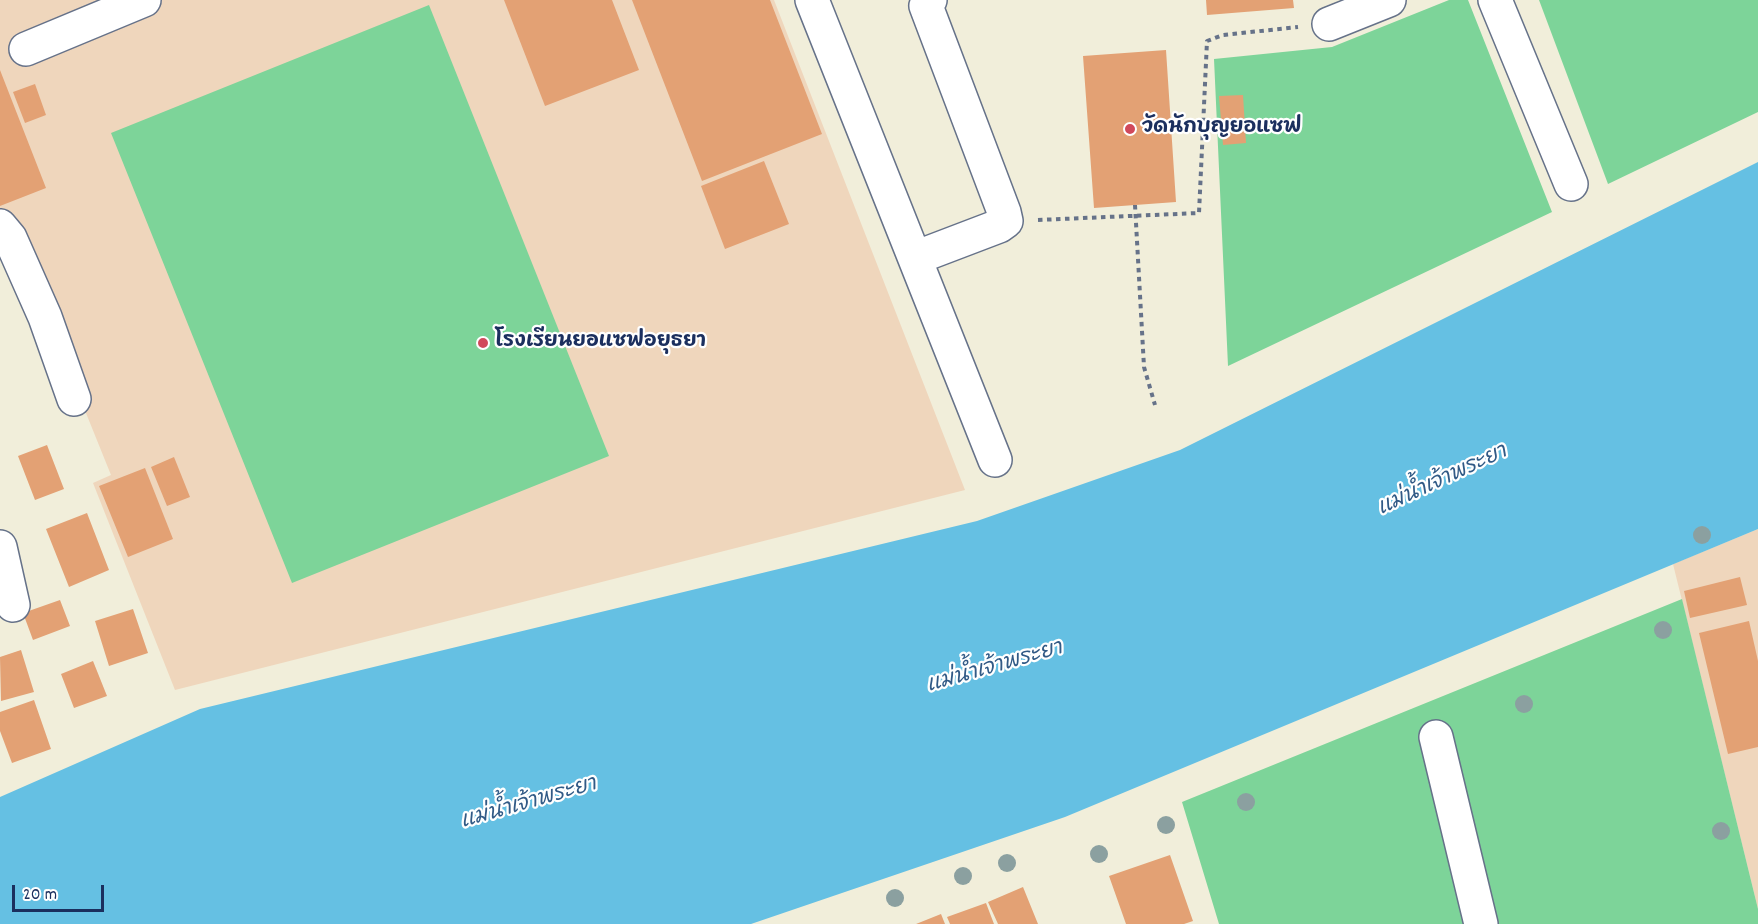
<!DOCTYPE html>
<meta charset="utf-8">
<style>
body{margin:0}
#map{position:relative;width:1758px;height:924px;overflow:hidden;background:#f1eeda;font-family:Dekko,sans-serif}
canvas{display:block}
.scale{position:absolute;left:12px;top:885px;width:92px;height:27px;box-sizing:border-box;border:3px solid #1b2f5e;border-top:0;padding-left:8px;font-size:18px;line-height:21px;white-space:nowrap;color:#1b2f5e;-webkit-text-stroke:4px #fff;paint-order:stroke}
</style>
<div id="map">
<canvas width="1758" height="924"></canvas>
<div class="scale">20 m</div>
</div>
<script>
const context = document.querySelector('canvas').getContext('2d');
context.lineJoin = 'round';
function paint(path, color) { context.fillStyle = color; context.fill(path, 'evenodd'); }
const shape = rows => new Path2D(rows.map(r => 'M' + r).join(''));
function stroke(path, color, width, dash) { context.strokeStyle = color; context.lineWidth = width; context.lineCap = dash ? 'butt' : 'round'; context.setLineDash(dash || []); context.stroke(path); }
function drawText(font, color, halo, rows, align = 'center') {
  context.font = font + ' Dekko,"Playpen Sans Thai",sans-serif'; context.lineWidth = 4.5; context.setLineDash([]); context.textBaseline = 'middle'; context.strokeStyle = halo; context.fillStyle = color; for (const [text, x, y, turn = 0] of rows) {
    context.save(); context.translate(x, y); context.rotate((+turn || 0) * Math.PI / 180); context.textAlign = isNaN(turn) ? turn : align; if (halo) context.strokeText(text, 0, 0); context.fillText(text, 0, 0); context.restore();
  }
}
const built = shape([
 [0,0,774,0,965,490,175,690,93,483,111,475,4,210,0,211],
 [1758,529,1758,909,1673,564]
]);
const green = shape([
 [1449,0,1468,0,1552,212,1228,366,1214,59,1332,47],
 [1539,0,1758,0,1758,112,1608,184],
 [429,5,609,456,292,583,111,133],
 [1682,599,1758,909,1758,924,1219,924,1182,802]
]);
const water = shape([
 [1758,162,1758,529,1065,817,751,924,0,924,0,797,200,709,977,521,1180,450]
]);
const building = shape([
 [504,0,612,0,639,70,545,106],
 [632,0,770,0,822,134,702,181],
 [1206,0,1293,0,1294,8,1207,15],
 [1166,50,1176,202,1094,208,1083,56],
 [0,70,46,188,0,206],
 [35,84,46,115,25,123,13,92],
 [1243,95,1246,143,1223,145,1219,96],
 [764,161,789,224,725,249,701,186],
 [47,445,64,489,35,500,18,456],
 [174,457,190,497,167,506,151,467],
 [145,468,173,539,128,557,99,486],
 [87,513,109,570,69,587,46,529],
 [1740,577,1747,605,1690,618,1684,591],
 [60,600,70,626,33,640,23,613],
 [133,609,148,653,109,666,95,621],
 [1749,621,1758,661,1758,747,1728,754,1699,633],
 [21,650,34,692,1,701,0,657],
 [93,661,107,696,74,708,61,674],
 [34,700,51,749,12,763,0,731,0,712],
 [1170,855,1193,921,1184,924,1126,924,1109,876],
 [1023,887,1038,924,998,924,988,902],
 [986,903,994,924,950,924,947,917],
 [941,914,945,924,916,924]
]);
const path = shape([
 [1135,205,1144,367,1155,405],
 [1038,220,1199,213,1207,41,1223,35,1298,27]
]);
const minor = shape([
 [812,0,995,460],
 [1495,0,1571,184],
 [1329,24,1389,0],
 [26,49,144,0],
 [0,226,10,238,45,317,74,399],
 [915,258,999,226,1006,221,1004,212,926,6,930,0],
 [0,547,13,605],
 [1436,737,1481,924]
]);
const trees = [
 [1702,535],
 [1663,630],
 [1524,704],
 [1246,802],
 [1166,825],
 [1721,831],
 [1099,854],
 [1007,863],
 [963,876],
 [895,898]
];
const markers = [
 [1130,129,6,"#d1495b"],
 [483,343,6,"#d1495b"]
];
const poiNames = [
 ["วัดนักบุญยอแซฟ",1142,129],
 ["โรงเรียนยอแซฟอยุธยา",495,343]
];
const waterNames = [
 ["แม่น้ำเจ้าพระยา",1443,482,-25],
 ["แม่น้ำเจ้าพระยา",995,669,-16],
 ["แม่น้ำเจ้าพระยา",529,805,-16]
];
paint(built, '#efd6bc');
paint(green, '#7dd499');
paint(water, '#65c0e3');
paint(building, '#e3a174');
stroke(minor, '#667289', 36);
stroke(path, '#667289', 4, [4.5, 4.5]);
stroke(minor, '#fff', 33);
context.fillStyle = '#8ba0a0';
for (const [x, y] of trees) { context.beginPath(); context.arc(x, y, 9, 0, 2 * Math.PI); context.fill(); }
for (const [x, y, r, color] of markers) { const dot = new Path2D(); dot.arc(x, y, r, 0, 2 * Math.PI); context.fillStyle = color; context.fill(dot); stroke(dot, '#fff', 2); }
drawText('bold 20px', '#1b2f5e', '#fff', poiNames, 'left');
drawText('italic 21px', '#315a86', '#fff', waterNames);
</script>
